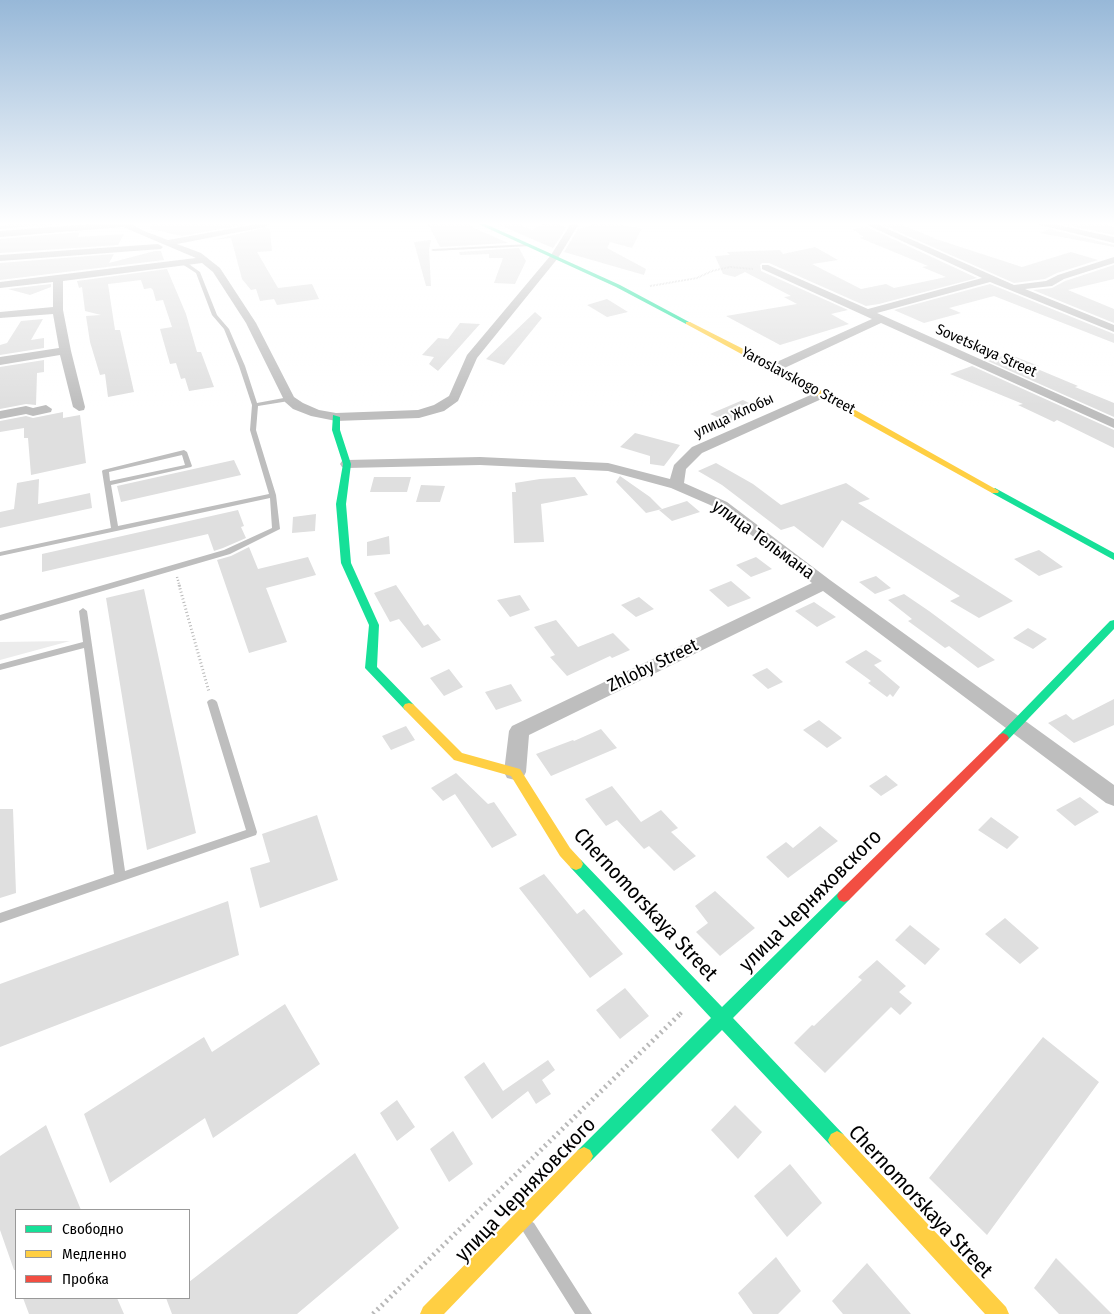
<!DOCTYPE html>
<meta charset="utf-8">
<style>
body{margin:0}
#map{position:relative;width:1114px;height:1314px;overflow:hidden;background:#fff;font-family:"Fira Sans Condensed",sans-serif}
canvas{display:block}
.legend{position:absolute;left:15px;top:1209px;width:175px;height:90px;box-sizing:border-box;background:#fff;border:1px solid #999;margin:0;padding:6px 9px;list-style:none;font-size:15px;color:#000}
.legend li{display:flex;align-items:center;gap:10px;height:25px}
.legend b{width:25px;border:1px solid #999}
</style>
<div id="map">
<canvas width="1114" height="1314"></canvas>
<ul class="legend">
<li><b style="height:6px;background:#16e098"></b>Свободно</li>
<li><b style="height:6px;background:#ffcf43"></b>Медленно</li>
<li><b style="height:6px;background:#f24e42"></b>Пробка</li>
</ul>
</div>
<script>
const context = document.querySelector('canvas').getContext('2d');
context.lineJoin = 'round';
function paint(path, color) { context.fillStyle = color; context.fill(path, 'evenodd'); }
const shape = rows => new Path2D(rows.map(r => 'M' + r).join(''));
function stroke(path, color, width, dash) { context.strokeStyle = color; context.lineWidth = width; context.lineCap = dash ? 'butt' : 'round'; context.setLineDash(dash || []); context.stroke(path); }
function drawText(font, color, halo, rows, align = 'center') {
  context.font = font + ' "Fira Sans Condensed",sans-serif'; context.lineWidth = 4.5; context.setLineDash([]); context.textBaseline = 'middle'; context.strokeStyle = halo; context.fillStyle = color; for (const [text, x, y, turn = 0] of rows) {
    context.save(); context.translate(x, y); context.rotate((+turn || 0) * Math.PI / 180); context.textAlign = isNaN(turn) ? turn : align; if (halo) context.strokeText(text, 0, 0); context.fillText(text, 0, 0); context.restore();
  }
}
const green = shape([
 [70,641,0,660,0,642]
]);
const building = shape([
 [8,222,84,222,0,229,0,226,4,226],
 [150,222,252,222,254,223,182,236,150,229],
 [455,222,469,222,472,227,508,243,440,247,428,224],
 [492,222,514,222,532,230,548,222,567,227,553,248],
 [602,222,642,228,632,248,610,242,607,248,646,269,644,275,564,252,578,229],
 [1065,222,1097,222,1114,227,1114,235,1061,224],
 [898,223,936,239,1022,267,1071,252,1098,260,1057,273,1045,279,1014,283,883,225],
 [268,227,270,229,272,251,257,252,278,288,312,284,319,299,277,305,274,299,260,301,256,289,251,290,242,279,231,238,212,240],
 [867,227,977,278,879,304,866,306,769,263,762,263,760,265,761,271,848,310,831,314,849,324,780,345,726,316,797,304,784,297,791,296,745,272,735,277,723,274,715,256,730,255,727,252,780,250,783,254,815,247,838,260,812,264,861,289,886,284,894,288,946,277,922,267,928,266,860,238,864,237,852,229],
 [1049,229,1114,245,1114,247,1040,233],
 [80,232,78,237,124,234,118,245,0,253,0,239],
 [431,240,429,249,431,286,426,286,414,242],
 [519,248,526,261,515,284,494,283,503,258,489,258,489,254,460,255,459,252],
 [155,251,161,251,164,260,0,280,0,263,114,254,109,263],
 [1114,265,1114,279,1068,290,1114,309,1114,323,1033,290,1052,288,1065,281],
 [167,269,186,314,197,352,201,352,214,387,189,391,185,378,181,379,176,363,170,364,160,329,172,327,163,300,156,301,153,290,151,288,144,289,141,280,108,284,115,330,120,330,134,392,108,397,105,374,100,375,90,342,86,316,101,315,85,311,82,287,79,288,77,281],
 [51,284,51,287,30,295,8,289],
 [990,284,1114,334,1114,343,994,296,949,308,961,313,924,323,894,310],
 [607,299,628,312,607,317,587,305],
 [535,312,542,318,504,365,486,359],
 [43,319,31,340,44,338,44,348,0,355,0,345,7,343,21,321],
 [460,323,480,324,438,371,429,364,434,357,422,355,438,338,448,339],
 [1008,354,1039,366,1035,368,1078,386,1075,387,1114,403,1114,417,988,361],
 [44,360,44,372,37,373,36,405,26,404,0,409,0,367],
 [972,366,1114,430,1114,448,1057,420,1054,422,1018,405,1023,404,950,374],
 [743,400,759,408,731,423,710,414],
 [63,412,63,418,80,415,86,463,31,475,28,438,24,438,24,428,0,432,0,421,26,416,33,418],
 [635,433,680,445,664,466,650,464,650,456,620,447],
 [234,460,241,475,121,502,117,486],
 [716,463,753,484,781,505,846,483,870,499,858,503,1013,601,979,618,950,601,960,596,842,520,823,548,794,526,781,530,722,485,698,471],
 [620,476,650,497,662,509,646,513,616,482],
 [374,477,411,477,407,492,370,492],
 [575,477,588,495,541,504,544,542,514,543,512,492,516,492,515,483,540,479],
 [39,479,38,504,90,493,92,508,0,528,0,512,14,509,17,483],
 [421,485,445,486,440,502,416,502],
 [687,501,700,512,672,521,659,510],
 [238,510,244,526,241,527,246,538,223,548,214,551,208,534,42,572,42,554],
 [316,514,315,531,292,533,293,517],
 [389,536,390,554,367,556,367,542],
 [249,547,258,569,308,557,316,575,266,588,287,642,249,653,217,560,231,556],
 [1039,550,1063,567,1039,576,1014,559],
 [756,557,772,569,751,577,736,565],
 [876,576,891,588,875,594,859,582],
 [731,581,751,598,728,607,709,590],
 [396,585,424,626,428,624,441,640,422,648,399,619,390,622,374,593],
 [144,589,196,833,147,850,106,598],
 [904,594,929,611,995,660,978,668,949,646,945,648,908,621,912,619,888,600],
 [520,595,530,610,510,617,497,600],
 [639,597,654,609,636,617,621,605],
 [814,602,836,617,817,627,795,611],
 [556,620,578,647,613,633,630,650,612,658,610,656,567,676,550,657,555,655,534,627],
 [1028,628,1047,639,1033,649,1013,638],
 [866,650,882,661,874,665,900,687,893,697,890,694,887,697,868,683,871,681,845,662],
 [767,668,783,682,768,689,752,675],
 [449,669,463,687,444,696,430,678],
 [511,684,522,701,496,710,485,692],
 [1114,699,1114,725,1074,743,1048,723,1066,714,1073,720],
 [819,720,842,738,827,748,803,730],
 [406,726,415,740,391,750,382,736],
 [601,729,617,748,551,776,536,754,573,740,574,741],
 [456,773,488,804,494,802,517,835,492,848,455,794,443,801,431,788],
 [886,775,898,785,881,796,869,786],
 [612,786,641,822,661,810,678,828,671,832,696,856,674,871,649,846,644,849,617,820,606,826,585,799],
 [1080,797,1099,812,1075,826,1056,810],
 [0,809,13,809,16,893,0,898],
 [317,815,338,880,260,908,250,868,270,862,262,834],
 [991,817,1019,837,1007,849,978,830],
 [820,826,838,841,788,878,766,857,786,842,793,848],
 [544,874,577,914,584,909,623,954,590,978,519,888],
 [715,891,755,928,720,956,696,932,708,923,695,906],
 [228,901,239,955,0,1047,0,984],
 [1005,918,1039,948,1020,964,985,934],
 [910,925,940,949,925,965,895,940],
 [877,960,906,986,899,992,912,1003,900,1015,891,1007,825,1073,794,1043,812,1025,814,1026,862,980,858,977],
 [625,988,649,1016,620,1039,596,1010],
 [285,1004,320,1064,213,1138,205,1118,110,1183,84,1114,204,1037,212,1052],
 [1043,1037,1099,1082,987,1235,929,1178],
 [548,1060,555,1070,542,1080,551,1094,536,1104,528,1091,492,1119,464,1077,484,1062,503,1091],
 [397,1100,415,1127,397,1141,380,1113],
 [735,1105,762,1132,738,1159,711,1130],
 [46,1125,81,1210,16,1210,16,1270,14,1270,0,1230,0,1156],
 [453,1131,473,1164,449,1182,430,1149],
 [355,1153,399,1228,297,1314,172,1314,166,1298,189,1298,189,1282],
 [790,1164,822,1203,787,1237,754,1196],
 [776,1257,801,1291,778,1314,753,1314,738,1293],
 [1056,1258,1112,1314,1059,1314,1034,1288],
 [867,1263,911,1314,843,1314,832,1301],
 [23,1298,117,1298,124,1314,29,1314]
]);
const pathFar4 = shape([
 [650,286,697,278,712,271,730,267,753,269]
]);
const pathFar3 = shape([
 [177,577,180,587]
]);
const pathFar2 = shape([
 [179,585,209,692]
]);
const pathFar1 = shape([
 [680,1014,682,1012]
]);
const path = shape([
 [373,1314,681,1013]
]);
const lane = shape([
 [530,244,531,246,433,251,431,250,433,249,530,244],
 [182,262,186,262,200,272,217,315,229,329,245,366,257,403,289,397,292,399,289,401,258,406,256,430,276,495,280,529,230,554,0,621,0,615,224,550,272,528,270,498,0,556,0,552,111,528,102,471,103,470,184,450,187,452,192,466,191,467,111,485,118,526,269,494,250,430,252,405,239,366,224,329,212,315,196,273,182,264,182,262],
 [182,455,185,465,110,481,109,472,182,455],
 [83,608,87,611,125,871,246,830,207,702,209,700,212,699,215,700,217,702,257,832,256,835,0,923,0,913,114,874,84,648,0,670,0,664,83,642,79,611,83,608],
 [529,1220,534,1223,592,1314,575,1314,524,1233,521,1228,524,1223,529,1220]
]);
const street = shape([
 [116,222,128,222,144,231,168,240,268,222,269,224,265,227,177,244,201,253,220,268,256,323,294,397,303,403,319,410,336,413,418,410,434,405,449,396,467,355,551,255,572,222,580,222,558,258,477,358,458,401,444,411,419,418,336,421,311,416,293,409,285,402,246,323,213,272,202,263,63,281,63,310,71,351,85,407,84,410,79,411,73,407,60,355,0,365,0,357,59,348,53,314,0,318,0,312,53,307,53,282,0,288,0,282,196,258,123,227,0,237,0,231,116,222],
 [861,222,872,222,1014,285,1046,281,1058,275,1114,257,1114,263,1064,279,1052,286,1025,289,1114,325,1114,332,990,282,877,313,1114,419,1114,428,881,323,778,371,770,371,768,368,770,365,872,319,762,269,762,265,768,265,868,309,982,278,861,222],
 [1028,222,1044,222,1114,237,1114,243,1028,222],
 [158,244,163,247,161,249,0,261,0,255,158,244],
 [822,390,828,394,826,397,702,453,686,469,684,483,727,502,830,580,1114,785,1114,806,1106,803,823,591,529,735,526,772,523,778,515,780,507,778,504,772,509,731,512,726,812,583,717,508,671,488,608,471,480,465,347,468,342,467,340,464,342,461,347,460,480,457,608,463,670,479,674,465,692,447,822,390],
 [46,405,52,409,51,412,33,416,26,414,0,419,0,411,26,406,33,408,46,405]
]);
const fast = shape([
 [474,222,481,222,620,285,691,323,686,324,616,287,474,222],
 [333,415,340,417,340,430,351,464,346,504,351,563,379,625,377,667,413,704,415,707,413,710,409,711,405,710,365,668,369,625,341,563,336,504,343,464,332,430,333,415],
 [995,488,1114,553,1114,560,992,493,991,491,995,488],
 [1114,620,1114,629,1007,741,999,741,997,738,999,735,1110,621,1114,620],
 [576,858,581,860,722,1007,839,892,844,890,849,892,851,896,849,900,733,1018,843,1134,846,1140,843,1146,837,1149,831,1146,722,1030,590,1162,584,1165,578,1162,575,1156,578,1150,711,1018,571,868,569,864,571,860,576,858]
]);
const slow = shape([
 [686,322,690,322,777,366,999,491,998,493,992,493,771,370,686,324,686,322],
 [409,703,413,704,462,753,520,769,570,848,581,860,583,864,581,868,576,870,571,868,560,856,511,776,454,760,405,710,403,707,405,704,409,703],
 [837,1131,843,1134,1006,1307,1009,1314,985,1314,831,1146,828,1140,831,1134,837,1131],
 [584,1147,590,1150,593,1156,590,1162,444,1314,420,1314,423,1307,578,1150,584,1147]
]);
const jam = shape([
 [1003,733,1007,735,1009,738,1007,741,849,900,844,902,839,900,837,896,839,892,999,735,1003,733]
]);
const farStreetnames = [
 ["Sovetskaya Street",986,351,24],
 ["Yaroslavskogo Street",798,381,28],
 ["улица Жлобы",734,416,-25]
];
const streetNames = [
 ["улица Тельмана",763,540,36],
 ["Zhloby Street",653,666,-26]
];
const nearStreetnames = [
 ["улица Черняховского",811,901,-45],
 ["Chernomorskaya Street",645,905,47],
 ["улица Черняховского",526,1190,-46],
 ["Chernomorskaya Street",920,1202,47]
];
paint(green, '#ececec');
paint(building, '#dfdfdf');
stroke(pathFar4, '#b9b9b9', 2, [0.5, 1]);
stroke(pathFar3, '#b9b9b9', 2.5, [1, 2]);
stroke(pathFar2, '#b9b9b9', 3, [1, 2.5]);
stroke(pathFar1, '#b9b9b9', 4, [2, 3]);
stroke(path, '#b9b9b9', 5, [2, 4]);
paint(lane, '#bebebe');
paint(street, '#bebebe');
paint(fast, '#16e098');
paint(slow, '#ffcf43');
paint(jam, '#f24e42');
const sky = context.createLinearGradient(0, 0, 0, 406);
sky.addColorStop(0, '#97b8d8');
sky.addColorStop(0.55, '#fff');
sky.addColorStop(1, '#ffffff00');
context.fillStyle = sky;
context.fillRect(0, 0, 1114, 406);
drawText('15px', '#000', '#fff', farStreetnames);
drawText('18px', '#000', '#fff', streetNames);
drawText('21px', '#000', '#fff', nearStreetnames);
</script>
